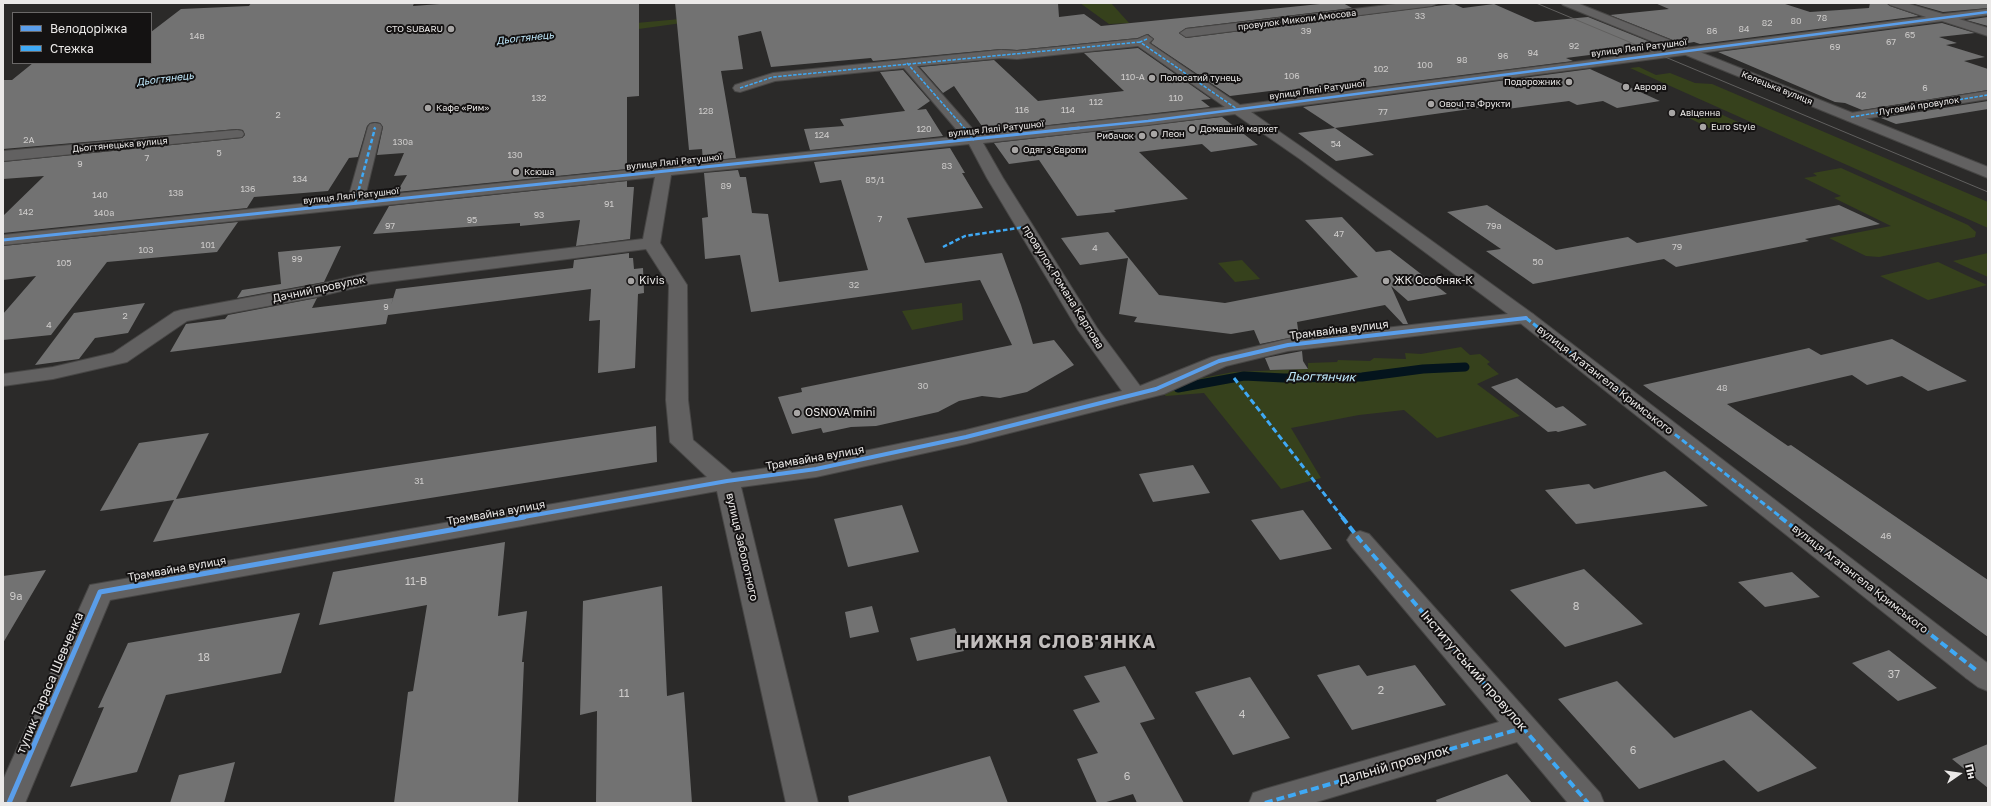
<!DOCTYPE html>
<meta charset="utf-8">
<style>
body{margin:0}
#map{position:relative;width:1991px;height:806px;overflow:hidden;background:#2b2a29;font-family:"Golos Text",sans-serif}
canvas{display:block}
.frame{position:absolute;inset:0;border:4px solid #ebe9e8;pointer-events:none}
.legend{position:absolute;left:12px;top:12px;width:140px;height:52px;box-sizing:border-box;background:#141212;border:1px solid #6a6868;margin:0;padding:5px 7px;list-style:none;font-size:12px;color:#ebe9e8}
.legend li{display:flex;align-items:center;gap:8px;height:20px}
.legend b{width:20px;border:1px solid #6a6868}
.north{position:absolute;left:1939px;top:754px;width:40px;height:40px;-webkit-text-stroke:3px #141212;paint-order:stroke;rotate:77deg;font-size:11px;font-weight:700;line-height:16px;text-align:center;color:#ebe9e8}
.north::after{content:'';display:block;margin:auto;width:14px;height:18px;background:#ebe9e8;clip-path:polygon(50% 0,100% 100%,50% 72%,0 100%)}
</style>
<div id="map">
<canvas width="1991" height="806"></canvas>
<div class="frame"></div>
<ul class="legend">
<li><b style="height:5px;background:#5a9eea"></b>Велодоріжка</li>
<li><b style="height:5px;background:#3fa9f5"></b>Стежка</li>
</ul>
<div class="north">Пн</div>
</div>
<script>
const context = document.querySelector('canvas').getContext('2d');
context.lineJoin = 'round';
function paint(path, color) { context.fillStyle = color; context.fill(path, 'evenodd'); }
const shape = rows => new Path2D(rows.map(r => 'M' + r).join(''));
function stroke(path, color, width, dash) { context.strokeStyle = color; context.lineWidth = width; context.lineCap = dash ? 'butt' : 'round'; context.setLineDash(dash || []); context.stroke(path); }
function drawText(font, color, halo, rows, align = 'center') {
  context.font = font + ' "Golos Text",sans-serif'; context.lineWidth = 4; context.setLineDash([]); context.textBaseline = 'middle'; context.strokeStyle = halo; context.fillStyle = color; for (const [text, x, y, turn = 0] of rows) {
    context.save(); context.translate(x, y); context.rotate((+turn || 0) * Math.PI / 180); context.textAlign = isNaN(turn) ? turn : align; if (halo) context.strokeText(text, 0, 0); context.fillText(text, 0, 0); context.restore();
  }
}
const green = shape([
 [1080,3,1111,3,1129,23,1109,24],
 [680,19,682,23,617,32,559,30],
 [1639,67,1656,75,1670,73,1695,83,1712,84,1988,202,1988,228,1630,68],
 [1714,111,1740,123,1709,128,1689,118,1693,117,1688,115],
 [1841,168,1968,225,1976,232,1975,237,1879,257,1866,256,1829,238,1891,226,1834,198,1841,196,1804,178,1817,176,1813,173],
 [1988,253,1988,277,1953,261],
 [1242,260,1260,279,1235,282,1218,263],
 [1938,262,1987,285,1928,300,1880,276],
 [962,303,963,320,912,330,902,311],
 [1461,347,1470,355,1480,354,1490,362,1487,364,1499,374,1477,384,1520,416,1437,438,1404,410,1359,415,1291,428,1321,478,1281,489,1204,393,1166,396,1161,392,1177,383,1233,372,1308,369,1308,363,1337,362,1338,360,1370,361,1374,358,1406,359,1405,353,1421,354]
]);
const stream = shape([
 [1178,388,1244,376,1284,378,1362,377,1423,369,1465,367]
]);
const building = shape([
 [251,3,414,3,413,6,453,3,639,3,639,96,627,97,627,169,397,192,407,175,394,176,404,153,377,155,383,127,380,123,375,122,370,123,367,126,358,157,349,158,328,191,254,197,247,208,3,233,3,216,44,176,3,179,3,162,242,138,245,135,243,130,237,129,3,149,3,80,12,80,33,63,151,63,151,32,181,9,249,6],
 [675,3,1058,3,1059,17,1084,14,1101,26,1330,3,1343,3,1352,8,1186,28,1179,33,1186,38,1436,6,1454,4,1463,8,1494,4,1535,22,1588,17,1660,46,1566,58,1573,61,1289,97,1278,90,1230,96,1151,43,1154,39,1148,34,1138,38,1017,50,1001,49,873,61,871,58,771,67,761,31,738,36,743,69,721,71,736,158,703,161,702,149,689,150],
 [1655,3,1782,3,1810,12,1869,8,1870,3,1886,3,1890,6,1919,16,1700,44,1694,42,1683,44,1610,15,1669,9],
 [1911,3,1988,3,1988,8,1943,12],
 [1988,17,1988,26,1966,20],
 [1942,23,1975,33,1939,37,1957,43,1946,45,1985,57,1964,61,1988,69,1988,90,1862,110,1845,103,1835,102,1718,52],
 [1138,48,1211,99,1201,100,1210,107,986,132,954,86,943,93,920,67,994,60,1038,101,1124,91,1084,53],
 [1590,69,1660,101,1617,108,1603,101,1577,105,1569,101,1507,109,1499,105,1335,128,1303,107],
 [903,70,930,101,917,110,926,109,943,136,810,150,804,129,844,126,840,119,905,111,880,72],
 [1988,101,1988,109,1896,124,1881,118],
 [1222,117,1258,145,1211,152,1202,144,1139,152,1188,199,1114,210,1116,212,1077,216,1039,160,1009,164,994,143],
 [1335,128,1374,155,1336,161,1298,133],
 [950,148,965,173,962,173,983,208,907,218,925,263,1002,253,1021,305,1033,344,1054,340,1074,365,1027,392,1000,398,982,396,959,401,938,412,876,426,851,427,823,433,821,428,792,434,778,397,802,392,801,388,1012,345,980,280,751,312,740,255,705,259,702,218,708,217,704,173,738,170,740,177,746,177,752,213,768,214,779,282,868,270,841,180,820,183,814,162],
 [627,181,627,187,634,187,630,239,576,246,580,220,520,226,520,223,373,234,389,206],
 [1487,205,1556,250,1628,237,1643,247,1637,243,1839,205,1880,224,1805,239,1809,241,1676,267,1664,259,1533,284,1486,251,1501,249,1447,212],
 [1342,217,1376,252,1390,250,1447,294,1408,301,1391,286,1408,324,1403,324,1385,305,1297,322,1299,336,1260,344,1254,330,1231,334,1134,322,1137,317,1119,314,1128,258,1080,265,1061,238,1108,232,1159,295,1225,303,1358,277,1305,220],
 [238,222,217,252,107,262,51,335,3,340,3,314,36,276,3,280,3,246],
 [341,246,324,282,237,298,242,290,281,284,278,252],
 [629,253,629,258,633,258,634,269,643,268,644,293,638,294,635,368,598,373,600,320,589,321,591,289,388,315,386,324,170,352,186,324,225,319,228,315,317,298,312,308,393,298,391,305,396,289,573,268,574,260],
 [145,303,128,333,95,338,79,359,35,365,74,313],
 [1892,339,1967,381,1928,391,1902,376,1867,385,1852,375,1727,404,1788,446,1791,445,1988,580,1988,637,1643,385,1809,348,1821,355],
 [1302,351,1303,361,1308,369,1270,370,1265,358],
 [1517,378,1556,408,1563,406,1587,425,1558,432,1556,431,1548,432,1491,387],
 [656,426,657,462,153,542,174,500,100,511,139,443,209,433,176,499],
 [1193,465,1210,493,1153,502,1139,474],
 [1665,471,1708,506,1576,524,1545,490,1589,484,1594,489],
 [902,505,919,552,848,567,834,519],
 [1303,510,1332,549,1280,560,1251,520],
 [505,542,498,616,527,611,522,662,524,662,518,803,394,803,408,692,413,691,427,605,319,625,333,572],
 [1584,569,1643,624,1565,647,1510,590],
 [46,570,3,643,3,576],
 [1792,572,1820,597,1765,607,1738,582],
 [662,586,667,696,684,692,692,803,596,803,597,711,580,715,583,601],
 [872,606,879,632,850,638,845,612],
 [300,613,281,673,166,695,137,772,70,787,104,707,98,708,128,643],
 [955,628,964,651,917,661,910,638],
 [1889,650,1937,688,1898,701,1852,663],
 [1359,665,1367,676,1415,665,1446,705,1352,730,1317,675],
 [1125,666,1155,719,1140,723,1184,803,1137,803,1133,794,1103,803,1097,803,1077,759,1098,753,1073,710,1100,702,1084,676],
 [1250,677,1290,738,1233,755,1195,692],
 [1617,681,1674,738,1751,710,1817,768,1758,792,1724,760,1639,789,1558,699],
 [1988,744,1988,788,1952,759],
 [990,756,1008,803,849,803,848,796],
 [235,762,224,803,170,803,179,775],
 [1507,774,1532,803,1437,803,1436,800]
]);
const pedestrian = shape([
 [1526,312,1533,314,1986,662,1988,665,1986,678,1976,681,1966,678,1519,322,1516,318,1519,314,1526,312]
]);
const minor = shape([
 [1404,3,1438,3,1432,6,1186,37,1180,33,1186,29,1404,3],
 [1888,3,1906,3,1943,14,1988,9,1988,15,1959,19,1988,28,1988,36,1942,21,1251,112,1310,153,1533,314,1536,318,1533,322,1288,351,1226,366,1164,394,966,444,816,477,741,487,818,803,786,803,717,491,110,600,25,803,3,803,3,780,90,585,707,477,670,442,666,400,669,285,646,249,371,284,316,297,187,321,127,362,53,379,3,386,3,374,53,367,113,353,174,312,181,310,316,285,371,272,643,239,655,177,3,245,3,235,348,199,368,127,370,124,375,123,380,124,382,127,365,197,962,136,904,68,775,81,740,92,735,91,733,88,735,85,773,73,1001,50,1017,51,1138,39,1147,35,1153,39,1149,43,1240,105,1926,17,1890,5,1888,3],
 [1138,46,1225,107,977,134,917,66,1001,58,1017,59,1138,46],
 [1235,114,1300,159,1508,314,1288,339,1212,357,1140,386,1097,328,1003,178,983,143,1148,125,1235,114],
 [969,144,987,178,1078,330,1122,391,966,430,816,461,732,473,693,440,688,400,687,285,660,243,671,175,969,144],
 [1988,91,1988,99,1851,121,1846,120,1844,117,1846,114,1851,113,1988,91],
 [237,130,242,131,244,134,242,137,3,161,3,151,237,130],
 [1360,531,1369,534,1600,793,1604,803,1568,803,1517,742,1313,803,1249,803,1253,793,1265,789,1499,722,1351,546,1347,540,1351,534,1360,531],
 [1976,659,1988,663,1988,691,1978,687,1966,678,1961,670,1966,662,1976,659]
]);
const secondary = shape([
 [1561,3,1577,3,1988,167,1988,178,1563,5,1561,3]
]);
const tram = shape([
 [1536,3,1988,192]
]);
const quietFar3 = shape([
 [1147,39,1140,42,1237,109],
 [907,63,965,129],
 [740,88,773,77,1140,42],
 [1851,117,1988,95],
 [374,129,375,127]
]);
const quietFar2 = shape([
 [964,128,974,140],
 [355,204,375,128],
 [943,247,965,236,1025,227]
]);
const quietFar1 = shape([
 [1526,318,1782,518],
 [1234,378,1343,518]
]);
const quiet = shape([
 [1342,517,1360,540,1588,803],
 [1780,517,1976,670],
 [1265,803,1523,728]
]);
const cyclewayFar3 = shape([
 [1069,129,1148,121,1988,12]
]);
const cyclewayFar2 = shape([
 [3,240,1079,128]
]);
const cyclewayFar1 = shape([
 [518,518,727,481,816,469,966,437,1156,389,1219,361,1288,345,1526,318]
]);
const cycleway = shape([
 [9,803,100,592,524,517]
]);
const markers = [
 [451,29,4,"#a8a6a5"],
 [1152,78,4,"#a8a6a5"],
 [1569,82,4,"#a8a6a5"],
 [1626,87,4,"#a8a6a5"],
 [1431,104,4,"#a8a6a5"],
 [428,108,4,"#a8a6a5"],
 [1672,113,4,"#a8a6a5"],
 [1703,127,4,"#a8a6a5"],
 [1192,129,4,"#a8a6a5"],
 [1154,134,4,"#a8a6a5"],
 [1142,136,4,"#a8a6a5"],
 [1015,150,4,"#a8a6a5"],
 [516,172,4,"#a8a6a5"],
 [631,281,4,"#a8a6a5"],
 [1386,281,4,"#a8a6a5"],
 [797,413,4,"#a8a6a5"]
];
const numberNames = [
 ["33",1420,16],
 ["78",1822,18],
 ["80",1796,21],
 ["82",1767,23],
 ["84",1744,29],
 ["39",1306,31],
 ["86",1712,31],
 ["65",1910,35],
 ["14в",197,36],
 ["67",1891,42],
 ["92",1574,46],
 ["69",1835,47],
 ["94",1533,53],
 ["96",1503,56],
 ["98",1462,60],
 ["100",1425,65],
 ["102",1381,69],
 ["106",1292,76],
 ["110-А",1133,77],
 ["6",1925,88],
 ["42",1861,95],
 ["132",539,98],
 ["110",1176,98],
 ["112",1096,102],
 ["116",1022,110],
 ["114",1068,110],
 ["128",706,111],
 ["77",1383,112],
 ["2",278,115],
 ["120",924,129],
 ["124",822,135],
 ["2А",29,140],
 ["130а",403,142],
 ["54",1336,144],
 ["5",219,153],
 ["130",515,155],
 ["7",147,158],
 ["9",80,164],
 ["83",947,166],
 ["134",300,179],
 ["85/1",875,180],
 ["89",726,186],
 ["136",248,189],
 ["138",176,193],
 ["140",100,195],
 ["91",609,204],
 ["142",26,212],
 ["140а",104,213],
 ["93",539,215],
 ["7",880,219],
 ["95",472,220],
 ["97",390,226],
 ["79а",1494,226],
 ["47",1339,234],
 ["101",208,245],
 ["79",1677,247],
 ["4",1095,248],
 ["103",146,250],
 ["99",297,259],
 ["50",1538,262],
 ["105",64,263],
 ["32",854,285],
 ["9",386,307],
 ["2",125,316],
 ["4",49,325],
 ["30",923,386],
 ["48",1722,388],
 ["31",419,481],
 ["46",1886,536]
];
const farStreetnames = [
 ["провулок Миколи Амосова",1297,20,-7],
 ["вулиця Лялі Ратушної",1639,48,-7],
 ["Келецька вулиця",1777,88,22],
 ["вулиця Лялі Ратушної",1317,90,-8],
 ["Луговий провулок",1919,106,-9],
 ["вулиця Лялі Ратушної",996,129,-6],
 ["Дьогтянецька вулиця",120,145,-5],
 ["вулиця Лялі Ратушної",674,162,-6],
 ["вулиця Лялі Ратушної",351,196,-6]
];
const farPoinames = [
 ["СТО SUBARU",443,29,"right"],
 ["Полосатий тунець",1160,78],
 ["Подорожник",1561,82,"right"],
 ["Аврора",1634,87],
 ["Овочі та Фрукти",1439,104],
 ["Кафе «Рим»",436,108],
 ["Авіценна",1680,113],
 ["Euro Style",1711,127],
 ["Домашній маркет",1200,129],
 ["Леон",1162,134],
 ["Рибачок",1134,136,"right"],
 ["Одяг з Європи",1023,150],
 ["Ксюша",524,172]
];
const farWaternames = [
 ["Дьогтянець",525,38,-6],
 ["Дьогтянець",165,79,-7]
];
const poiNames = [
 ["Kivis",639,281],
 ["ЖК Особняк-К",1394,281],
 ["OSNOVA mini",805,413]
];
const streetNames = [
 ["провулок Романа Карпова",1063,287,58],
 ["Дачний провулок",319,289,-12],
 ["Трамвайна вулиця",1339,330,-7],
 ["вулиця Агатангела Кримського",1605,380,38],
 ["Трамвайна вулиця",815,458,-10],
 ["Трамвайна вулиця",496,513,-10],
 ["вулиця Заболотного",742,547,77],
 ["Трамвайна вулиця",177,569,-10],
 ["вулиця Агатангела Кримського",1860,579,38]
];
const nearNumbernames = [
 ["11-В",416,582],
 ["9а",16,597],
 ["8",1576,607],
 ["18",204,658],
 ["37",1894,675],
 ["2",1381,691],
 ["11",624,694],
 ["4",1242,715],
 ["6",1633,751],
 ["6",1127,777]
];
const waterNames = [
 ["Дьогтянчик",1321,377,1]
];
const nearStreetnames = [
 ["Інститутський провулок",1474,671,49],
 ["тупик Тараса Шевченка",50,683,-67],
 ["Дальній провулок",1394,765,-16]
];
const nearDistrictnames = [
 ["НИЖНЯ СЛОВ'ЯНКА",1056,642]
];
paint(green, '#36411c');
stroke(stream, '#04141d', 9);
paint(building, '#727272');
stroke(pedestrian, '#474645', 2);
stroke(minor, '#474645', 2);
stroke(secondary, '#474645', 2);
paint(pedestrian, '#626161');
paint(minor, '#626161');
paint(secondary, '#626161');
stroke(tram, '#61605f', 1);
stroke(quietFar3, '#3fa9f5', 1.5, [3.5, 1.5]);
stroke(quietFar2, '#3fa9f5', 2.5, [4.5, 2.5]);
stroke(quietFar1, '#3fa9f5', 3, [6, 3]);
stroke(quiet, '#3fa9f5', 4, [8, 4]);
stroke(cyclewayFar3, '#5a9eea', 2.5);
stroke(cyclewayFar2, '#5a9eea', 3);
stroke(cyclewayFar1, '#5a9eea', 4);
stroke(cycleway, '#5a9eea', 5);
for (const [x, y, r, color] of markers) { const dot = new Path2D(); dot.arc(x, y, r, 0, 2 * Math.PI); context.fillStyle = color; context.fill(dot); stroke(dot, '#141212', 1.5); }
drawText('9px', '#cdcbca', null, numberNames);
drawText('9px', '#ebe9e8', '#141212', farStreetnames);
drawText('9px', '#ebe9e8', '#141212', farPoinames, 'left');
drawText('italic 10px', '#bfe8fb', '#141212', farWaternames);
drawText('11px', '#ebe9e8', '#141212', poiNames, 'left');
drawText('11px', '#ebe9e8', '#141212', streetNames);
drawText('11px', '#cdcbca', null, nearNumbernames);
drawText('italic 12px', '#bfe8fb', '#141212', waterNames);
drawText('13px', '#ebe9e8', '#141212', nearStreetnames);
context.letterSpacing = '1px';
drawText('bold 18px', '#c1bdbc', '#141212', nearDistrictnames);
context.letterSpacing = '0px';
</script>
